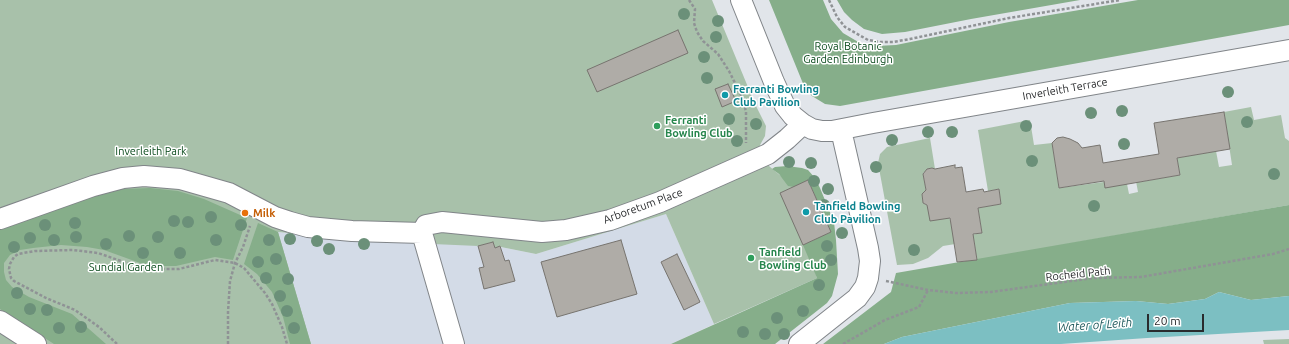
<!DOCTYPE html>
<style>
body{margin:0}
#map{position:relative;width:1289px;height:344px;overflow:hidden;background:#e1e5ea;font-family:Ubuntu,sans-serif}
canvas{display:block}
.scale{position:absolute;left:1147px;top:314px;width:57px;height:18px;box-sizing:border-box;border:2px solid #292b2d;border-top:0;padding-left:5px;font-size:12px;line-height:14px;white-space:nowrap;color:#292b2d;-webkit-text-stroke:3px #fff;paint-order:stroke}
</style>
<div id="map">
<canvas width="1289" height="344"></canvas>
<div class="scale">20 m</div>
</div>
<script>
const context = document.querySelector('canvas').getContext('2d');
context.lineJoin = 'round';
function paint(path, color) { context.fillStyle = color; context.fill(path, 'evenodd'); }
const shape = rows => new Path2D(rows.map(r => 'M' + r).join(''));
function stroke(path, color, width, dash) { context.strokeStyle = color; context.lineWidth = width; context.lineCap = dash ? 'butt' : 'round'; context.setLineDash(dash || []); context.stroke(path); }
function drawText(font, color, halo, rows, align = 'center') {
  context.font = font + ' Ubuntu,sans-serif'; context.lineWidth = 3; context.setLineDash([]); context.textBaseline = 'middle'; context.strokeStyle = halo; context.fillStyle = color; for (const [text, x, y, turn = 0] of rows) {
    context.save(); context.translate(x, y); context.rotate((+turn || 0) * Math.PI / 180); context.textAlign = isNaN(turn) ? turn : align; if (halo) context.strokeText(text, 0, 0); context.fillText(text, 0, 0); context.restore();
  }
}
const built = shape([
 [666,214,714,324,671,344,311,344,278,232,410,243,482,244,493,242,501,247,536,254]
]);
const green = shape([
 [0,0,712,0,755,104,766,126,765,136,760,145,769,166,782,177,808,180,831,232,815,271,817,278,714,324,666,214,536,254,501,247,500,246,495,248,493,242,478,246,410,243,278,232,311,344,0,344],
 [1251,107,1254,120,1281,115,1285,138,1289,141,1289,205,977,260,974,241,943,246,928,258,913,264,897,265,878,163,880,154,887,147,930,138,935,169,932,168,927,169,925,172,923,173,926,190,922,194,923,203,949,218,959,237,982,233,978,208,1001,204,999,189,988,191,978,130,1030,120,1034,145,1052,143,1059,188,1126,179,1129,194,1138,192,1133,165,1140,182,1180,175,1177,158,1216,151,1219,167,1232,165,1224,112],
 [1289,339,1289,344,1264,344,1263,340]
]);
const forest = shape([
 [769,0,823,0,831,19,843,33,860,43,876,46,896,45,1009,22,1138,0,1289,0,1289,25,840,106,825,104,812,96,808,92,804,86],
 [837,0,1080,0,971,19,905,32,882,34,864,29,852,20,844,12],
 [787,166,802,168,808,170,815,178,820,188,834,222,836,240,838,274,832,296,827,303,775,344,671,344,817,278,803,245,831,232,808,180,794,187,788,186,779,174,772,169,775,167],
 [150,188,178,191,204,199,247,218,233,260,215,257,176,266,153,266,140,263,104,250,87,247,61,245,33,248,20,250,10,255,4,263,4,272,6,280,12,287,29,297,72,314,106,344,54,344,0,309,0,227,101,192,122,189],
 [1289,205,1289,296,1251,300,1219,292,1205,299,1168,304,1136,301,1070,303,902,337,884,344,823,344,891,292,896,273],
 [258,223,278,232,311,344,290,344,283,317,272,292,257,274,244,264]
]);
const water = shape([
 [1219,292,1251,300,1289,296,1289,330,1147,338,1061,344,884,344,902,337,1070,303,1136,301,1168,304,1205,299]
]);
const building = shape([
 [678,30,688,53,597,92,587,70,678,30],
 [728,84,736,101,722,107,715,89,728,84],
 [1224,112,1230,149,1177,158,1180,175,1105,188,1104,181,1059,188,1052,143,1057,138,1063,137,1070,139,1078,143,1082,148,1100,145,1103,163,1159,154,1154,123,1224,112],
 [955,165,955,168,962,167,966,192,983,189,984,192,999,189,1001,204,978,208,982,233,973,234,977,260,957,262,950,218,930,221,927,205,923,203,922,194,926,190,923,174,927,169,932,168,935,169,955,165],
 [808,180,831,232,803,245,780,193,808,180],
 [621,240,637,294,557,317,541,262,621,240],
 [493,242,495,248,500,246,505,261,509,260,515,281,484,289,479,268,484,267,478,246,493,242],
 [677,254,700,302,684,310,661,262,677,254]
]);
const path = shape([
 [689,0,695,9,694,23,697,32,703,41,718,54,729,71,743,99,746,112,746,143],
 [829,0,837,17,845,27,868,40,880,42,893,42,910,39,1009,18,1120,0],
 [886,281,928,290,956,293,991,292,1093,278,1141,277,1273,254,1289,249],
 [117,344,99,327,75,310,46,298,14,281,11,278,9,269,10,264,14,257,18,254,35,251,73,250,98,253,135,266,149,269,179,269,215,260,235,263,244,268,265,293,272,304,282,327,287,344],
 [228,344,228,312,230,281,235,263,243,247,250,226],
 [843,344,885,320,919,307,928,290]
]);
const minor = shape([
 [741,0,774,82,785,106,793,116,803,124,812,129,822,131,832,131,873,123,1289,50],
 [0,219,93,186,123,178,144,176,180,179,229,193,275,217,290,222,308,227,352,231,422,233],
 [422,233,426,225,442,222,542,232,566,230,610,220,660,202,768,154,787,139,803,124],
 [422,233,454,344],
 [0,321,36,344],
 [799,344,857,298,865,287,868,278,870,261,868,248,841,130]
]);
const trees = [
 [684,14],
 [718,21],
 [716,37],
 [704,57],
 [707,78],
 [1228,92],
 [1122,111],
 [1091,113],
 [729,119],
 [1247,122],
 [756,124],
 [1026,126],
 [928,132],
 [952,132],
 [892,140],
 [737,141],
 [1124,144],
 [1032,161],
 [789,162],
 [811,163],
 [876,167],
 [1274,174],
 [814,181],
 [828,189],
 [824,205],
 [1094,206],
 [211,217],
 [174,221],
 [188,222],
 [75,223],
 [45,225],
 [241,225],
 [842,233],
 [129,236],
 [76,237],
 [158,237],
 [30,238],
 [290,239],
 [54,240],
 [216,240],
 [269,240],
 [317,241],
 [106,244],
 [364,244],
 [827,246],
 [14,247],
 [329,249],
 [914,250],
 [143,253],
 [180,253],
 [276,259],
 [831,260],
 [258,262],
 [266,278],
 [288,279],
 [819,285],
 [17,293],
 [280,296],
 [30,309],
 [47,310],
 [287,311],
 [803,311],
 [777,318],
 [81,327],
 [59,328],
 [294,328],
 [743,332],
 [765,334],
 [784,334]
];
const markers = [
 [725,95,4,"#0f9aa8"],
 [657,126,4,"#2e9e5b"],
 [806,212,4,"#0f9aa8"],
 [245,213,4,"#e8710a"],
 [751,258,4,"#2e9e5b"]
];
const parkNames = [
 ["Royal Botanic",848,46],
 ["Garden Edinburgh",848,59],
 ["Inverleith Park",151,151],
 ["Sundial Garden",126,267]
];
const cultureNames = [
 ["Ferranti Bowling",733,89],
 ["Club Pavilion",733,102],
 ["Tanfield Bowling",814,206],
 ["Club Pavilion",814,219]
];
const streetNames = [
 ["Inverleith Terrace",1065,89,-10],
 ["Arboretum Place",643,206,-20],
 ["Rocheid Path",1078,274,-6]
];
const leisureNames = [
 ["Ferranti",665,120],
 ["Bowling Club",665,133],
 ["Tanfield",759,252],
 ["Bowling Club",759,265]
];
const foodNames = [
 ["Milk",253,213]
];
const waterNames = [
 ["Water of Leith",1095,325,-4]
];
paint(built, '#d3dbe7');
paint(green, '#a8c1aa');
paint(forest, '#86ae8a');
paint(water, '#7cbfc2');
paint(building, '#afaca7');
stroke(building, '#77746f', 1);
stroke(minor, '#818589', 22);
stroke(path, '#8f9295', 2.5, [3, 2]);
stroke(minor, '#fff', 20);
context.fillStyle = '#6b9079';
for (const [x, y] of trees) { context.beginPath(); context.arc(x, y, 6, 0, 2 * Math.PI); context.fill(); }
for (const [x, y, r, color] of markers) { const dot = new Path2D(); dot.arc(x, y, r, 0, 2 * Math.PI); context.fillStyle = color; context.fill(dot); stroke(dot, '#fff', 1.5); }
drawText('11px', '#0b4b1d', '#fff', parkNames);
drawText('bold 11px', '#0d838f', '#fff', cultureNames, 'left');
drawText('11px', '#292b2d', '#fff', streetNames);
drawText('bold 11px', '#27864d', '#fff', leisureNames, 'left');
drawText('bold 11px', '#c56008', '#fff', foodNames, 'left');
drawText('italic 12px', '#225b5e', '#fff', waterNames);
</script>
